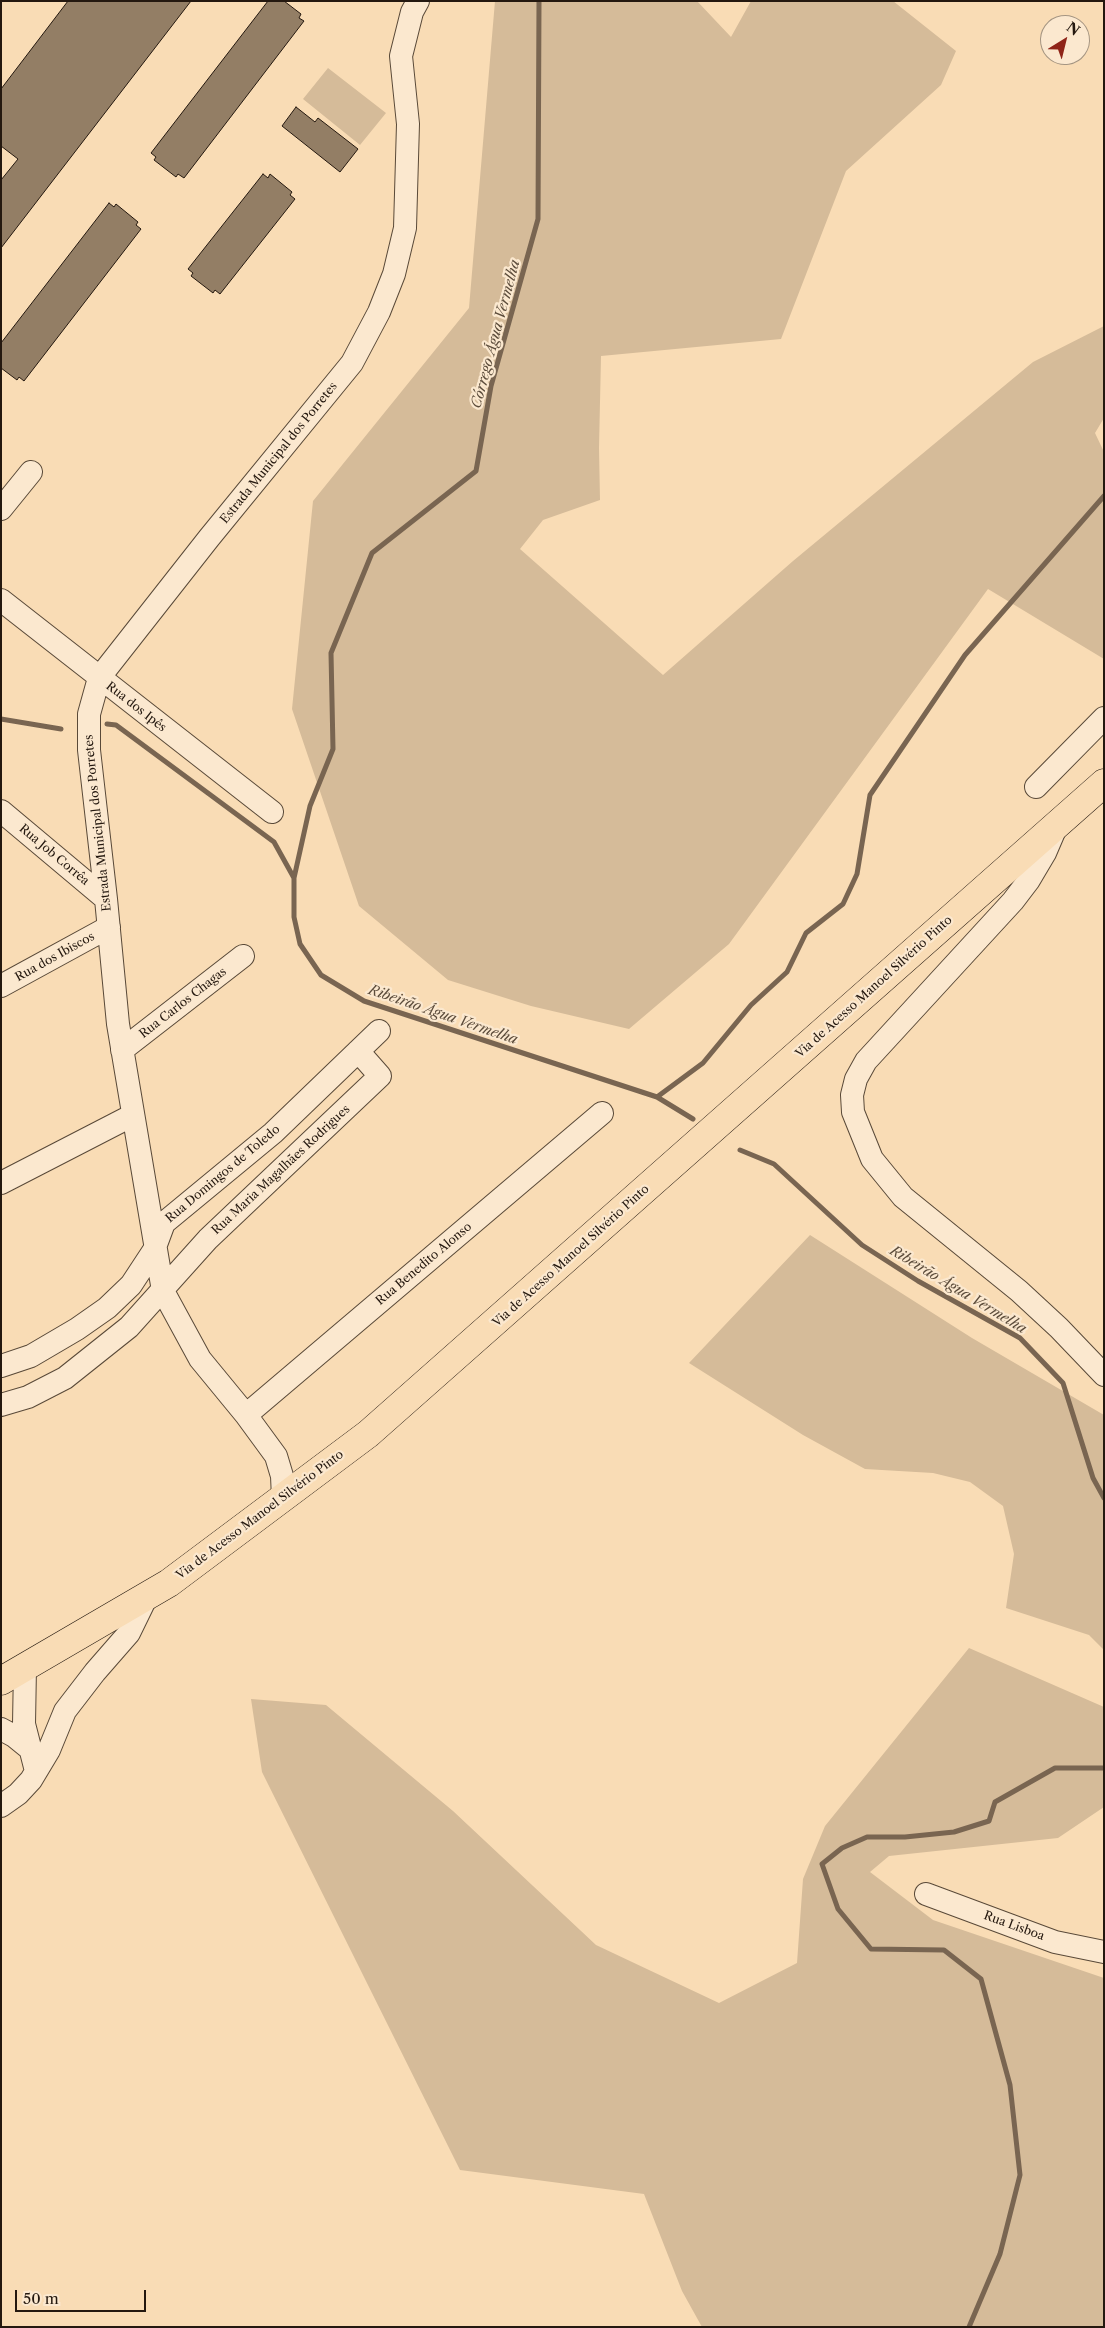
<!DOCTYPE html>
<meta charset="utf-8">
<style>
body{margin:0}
#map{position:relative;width:1105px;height:2328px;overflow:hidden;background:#f9dcb5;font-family:"Libre Caslon Text",serif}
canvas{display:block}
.frame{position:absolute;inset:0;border:2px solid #24180f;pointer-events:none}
.north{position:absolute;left:1040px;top:15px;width:50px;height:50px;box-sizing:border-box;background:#fbe8cf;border:1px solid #a59582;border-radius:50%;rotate:36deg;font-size:14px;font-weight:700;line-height:20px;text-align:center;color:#24180f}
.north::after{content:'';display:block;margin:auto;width:18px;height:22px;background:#8f2418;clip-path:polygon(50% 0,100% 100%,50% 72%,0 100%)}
.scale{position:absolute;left:15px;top:2290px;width:131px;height:22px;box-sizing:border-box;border:2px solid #24180f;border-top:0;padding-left:6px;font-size:15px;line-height:18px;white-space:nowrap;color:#24180f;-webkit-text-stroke:4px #fbe8cf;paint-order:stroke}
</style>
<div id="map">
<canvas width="1105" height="2328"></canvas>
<div class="frame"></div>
<div class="north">N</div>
<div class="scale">50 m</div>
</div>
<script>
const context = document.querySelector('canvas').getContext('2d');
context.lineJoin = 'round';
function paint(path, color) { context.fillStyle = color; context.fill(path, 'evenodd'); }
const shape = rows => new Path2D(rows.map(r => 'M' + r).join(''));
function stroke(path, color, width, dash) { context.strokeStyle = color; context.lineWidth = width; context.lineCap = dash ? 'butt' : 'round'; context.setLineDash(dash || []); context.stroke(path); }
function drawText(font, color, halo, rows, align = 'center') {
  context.font = font + ' "Libre Caslon Text",serif'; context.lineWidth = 4.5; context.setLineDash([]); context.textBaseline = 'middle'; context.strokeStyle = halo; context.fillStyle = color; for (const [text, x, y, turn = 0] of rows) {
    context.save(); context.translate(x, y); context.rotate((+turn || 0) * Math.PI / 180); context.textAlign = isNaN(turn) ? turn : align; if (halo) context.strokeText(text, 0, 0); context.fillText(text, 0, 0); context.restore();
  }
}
const green = shape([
 [495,1,697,1,731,37,751,1,893,1,956,51,941,85,846,171,781,339,601,356,599,448,600,500,543,520,520,549,663,675,793,561,1033,362,1104,326,1104,418,1095,433,1104,452,1104,659,988,589,729,944,629,1029,531,1006,448,980,359,906,292,709,313,501,469,308],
 [328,68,386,113,360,145,303,99],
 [810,1235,972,1338,1104,1415,1104,1650,1089,1635,1006,1608,1014,1554,1003,1506,970,1482,933,1473,865,1469,803,1435,689,1363],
 [969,1648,1104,1707,1104,1807,1058,1838,889,1856,870,1872,933,1920,1104,1978,1104,2327,702,2327,682,2291,644,2194,460,2170,262,1772,251,1699,326,1705,453,1811,596,1945,719,2003,797,1963,803,1879,825,1826]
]);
const stream = shape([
 [1,719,61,729],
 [107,724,116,725,274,842,294,878,294,917,300,944,321,975,364,1001,657,1097,693,1119],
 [294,878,310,806,333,749,331,653,372,553,476,471,491,386,538,219,539,1],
 [657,1097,703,1063,751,1005,787,972,806,933,843,904,857,874,870,795,965,655,1104,496],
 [740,1150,774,1164,862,1245,918,1281,1020,1338,1063,1383,1093,1478,1104,1498],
 [969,2327,1000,2254,1020,2175,1010,2085,981,1979,944,1950,871,1949,838,1909,822,1864,842,1848,867,1837,905,1837,954,1832,989,1821,995,1802,1055,1768,1104,1768]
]);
const building = shape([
 [68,1,191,1,1,248,1,180,18,159,1,146,1,89,68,1],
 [268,1,284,1,301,14,299,18,304,21,184,178,178,174,176,177,154,160,156,157,151,153,268,1],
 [296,107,315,122,318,118,358,149,340,172,282,126,296,107],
 [263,174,268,178,270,174,292,192,290,195,295,199,220,294,215,290,213,293,191,276,193,273,188,269,263,174],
 [109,203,114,207,116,204,138,222,136,225,141,229,24,381,19,377,17,380,1,368,1,343,109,203]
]);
const minor = shape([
 [1,509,31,472],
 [1,600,272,812],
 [1036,787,1104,718],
 [1,811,106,899],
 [1057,825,1045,853,1029,880,1013,901,866,1061,856,1079,852,1095,853,1112,872,1159,903,1197,1019,1291,1059,1328,1104,1375],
 [1,986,109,927],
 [122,1050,243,956],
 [1,1183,133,1115],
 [1,1366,31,1356,77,1329,107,1308,131,1285,154,1250,164,1223,273,1133,379,1031],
 [1,1405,28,1397,65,1378,129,1327,208,1239,380,1076,358,1051],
 [246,1415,602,1113],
 [283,1498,282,1476,276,1456,246,1415,200,1359,163,1291,118,1024,106,899,89,750,89,714,99,678,209,538,352,363,379,312,394,274,405,228,408,124,401,56,412,12,418,1],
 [25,1667,24,1724,36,1771],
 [1,1729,14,1736,30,1749],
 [1,1806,18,1794,31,1780,49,1750,65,1711,95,1672,129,1633,148,1594],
 [926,1894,1055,1942,1104,1952]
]);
const major = shape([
 [1,1681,169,1583,368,1434,1104,783]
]);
const streetNames = [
 ["Estrada Municipal dos Porretes",279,453,-51],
 ["Rua dos Ipês",136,707,38],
 ["Estrada Municipal dos Porretes",98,823,-96],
 ["Rua Job Corrêa",54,855,40],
 ["Rua dos Ibiscos",55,957,-29],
 ["Via de Acesso Manoel Silvério Pinto",874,987,-42],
 ["Rua Carlos Chagas",183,1003,-38],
 ["Rua Maria Magalhães Rodrigues",281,1170,-43],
 ["Rua Domingos de Toledo",223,1174,-40],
 ["Via de Acesso Manoel Silvério Pinto",571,1256,-42],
 ["Rua Benedito Alonso",424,1264,-40],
 ["Via de Acesso Manoel Silvério Pinto",260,1515,-37],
 ["Rua Lisboa",1014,1926,20]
];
const waterNames = [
 ["Córrego Água Vermelha",496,334,-75],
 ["Ribeirão Água Vermelha",443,1015,19],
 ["Ribeirão Água Vermelha",958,1290,31]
];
paint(green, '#d5bb99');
stroke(stream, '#796551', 5);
paint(building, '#937e65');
stroke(building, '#24180f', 1);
stroke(minor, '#594938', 24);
stroke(major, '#24180f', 29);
stroke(minor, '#fbe8cf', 22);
stroke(major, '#f9dcb5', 28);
drawText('12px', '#24180f', '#fbe8cf', streetNames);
drawText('italic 14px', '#5c4c3b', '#fbe8cf', waterNames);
</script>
